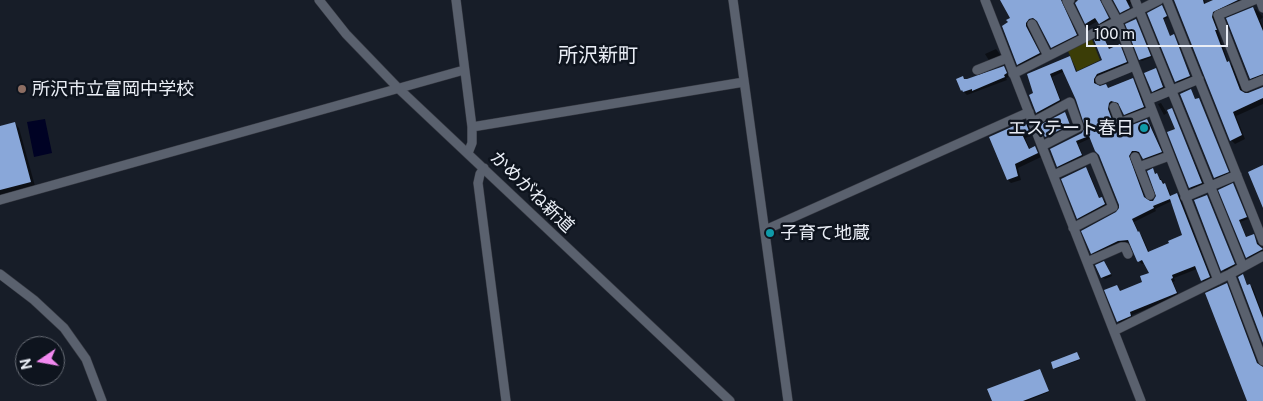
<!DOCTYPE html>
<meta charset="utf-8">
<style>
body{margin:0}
#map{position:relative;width:1263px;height:401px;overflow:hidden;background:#171d28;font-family:"Public Sans",sans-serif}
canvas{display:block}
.north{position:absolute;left:15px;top:336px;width:50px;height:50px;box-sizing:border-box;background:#0e141e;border:1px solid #666b74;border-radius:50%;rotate:258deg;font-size:14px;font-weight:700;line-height:20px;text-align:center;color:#eaeef6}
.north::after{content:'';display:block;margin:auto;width:18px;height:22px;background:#f38af1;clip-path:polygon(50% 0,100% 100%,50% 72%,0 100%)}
.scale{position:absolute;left:1086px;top:25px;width:142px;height:22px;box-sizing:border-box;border:2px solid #eaeef6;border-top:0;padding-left:6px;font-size:15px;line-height:18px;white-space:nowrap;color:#eaeef6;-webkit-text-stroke:4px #0e141e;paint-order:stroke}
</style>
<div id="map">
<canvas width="1263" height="401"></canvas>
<div class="north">N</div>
<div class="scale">100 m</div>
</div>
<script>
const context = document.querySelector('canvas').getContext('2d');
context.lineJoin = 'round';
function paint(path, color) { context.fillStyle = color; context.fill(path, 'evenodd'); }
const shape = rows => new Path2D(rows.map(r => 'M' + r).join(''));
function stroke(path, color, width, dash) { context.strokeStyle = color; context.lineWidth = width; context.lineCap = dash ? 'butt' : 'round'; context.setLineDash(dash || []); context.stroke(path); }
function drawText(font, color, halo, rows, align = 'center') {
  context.font = font + ' "Public Sans","Noto Sans JP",sans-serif'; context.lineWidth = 5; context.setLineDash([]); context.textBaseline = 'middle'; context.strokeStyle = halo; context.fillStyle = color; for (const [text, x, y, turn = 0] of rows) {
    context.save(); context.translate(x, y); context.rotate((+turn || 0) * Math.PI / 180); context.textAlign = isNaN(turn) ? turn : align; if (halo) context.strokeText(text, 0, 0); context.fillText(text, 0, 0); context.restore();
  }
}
const green = shape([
 [1091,37,1100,60,1077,71,1067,49]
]);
const water = shape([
 [45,119,52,153,34,157,27,122]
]);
const shadow = shape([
 [1002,0,1065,0,1064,7,1079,38,1055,50,1037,20,1032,21,1028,27,1029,30,1042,57,1021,67,1018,64,1011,19],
 [1077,0,1105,0,1102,4,1111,22,1103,26,1098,21,1089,26,1076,3],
 [1115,0,1133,0,1129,6,1132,11,1124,15],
 [1175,0,1204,0,1206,4,1218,0,1250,0,1216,15,1215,22,1224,50,1228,62,1233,66,1244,93,1249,94,1263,88,1263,104,1236,116,1245,139,1235,144,1231,140],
 [1162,7,1168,18,1164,19,1170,37,1173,35,1175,37,1191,78,1178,83,1149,14],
 [1256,9,1263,17,1260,20,1263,27,1263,79,1254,82,1251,78,1254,10],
 [1136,20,1152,57,1142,61,1140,60],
 [1102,37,1110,50,1119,46,1122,49,1129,65,1096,82,1097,86,1109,89,1132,79,1135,82,1146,110,1128,117,1121,105,1115,104,1111,106,1110,112,1117,129,1122,130,1147,121,1150,124,1164,155,1147,161,1140,153,1135,154,1131,159,1146,200,1153,202,1157,197,1153,170,1168,188,1171,196,1177,194,1180,197,1212,280,1205,284,1197,269,1174,278,1175,281,1173,282,1179,296,1132,315,1133,319,1121,324,1118,322,1106,291,1117,287,1121,292,1143,283,1150,274,1145,263,1142,264,1138,260,1130,242,1122,244,1095,256,1092,253,1120,208,1100,155,1091,138,1078,144,1084,158,1061,169,1058,166,1051,150,1083,134,1087,128,1077,99,1065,71,1052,77,1062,103,1040,116,1037,113,1030,96,1035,93,1028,75,1069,58,1072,61,1077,73,1103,61],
 [1172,201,1184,236,1170,244,1149,252,1142,236,1139,233,1134,222,1156,211,1155,209],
 [996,49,1002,57,990,62,985,54],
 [1004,67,1009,77,1006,78,1007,80,967,95,962,90,958,80,965,81],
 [1156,70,1165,89,1155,93,1153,91],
 [1199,99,1229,173,1216,179,1195,101],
 [1161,103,1167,113,1164,115,1158,104],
 [1172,110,1204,185,1192,190,1169,132,1176,129],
 [1025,122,1029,126,1032,135,1025,138,1030,149,1035,147,1041,157,1018,168,1021,180,1011,183,1008,180,991,137],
 [14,123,19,128,35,186,0,196,0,128],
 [1071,126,1072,128,1049,140,1047,138],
 [1086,169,1089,172,1100,199,1102,198,1105,201,1107,207,1081,221,1078,218],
 [1233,185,1248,219,1240,222,1247,238,1253,236,1263,251,1249,259,1220,190],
 [1207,196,1236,267,1225,273,1195,201],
 [1104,263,1112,276,1105,279,1102,277],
 [1243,276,1248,286,1250,285,1253,288,1263,315,1263,340],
 [1226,284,1229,287,1259,367,1263,368,1263,401,1248,401],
 [1078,354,1080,360,1055,369,1054,368],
 [1040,370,1049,392,1027,401,993,401]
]);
const building = shape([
 [1000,0,1061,0,1077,35,1051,48,1037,21,1033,18,1029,19,1026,23,1026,26,1040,53,1017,65,1002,26,1008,22,1006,20,1010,18],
 [1078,0,1100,0,1109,18,1099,24,1095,18,1085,24,1075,3],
 [1113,0,1126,0,1130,8,1120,13],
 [1174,0,1203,0,1204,4,1213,0,1238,0,1213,12,1212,17,1217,30,1215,30,1227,62,1229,61,1240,90,1245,93,1248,93,1263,87,1263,98,1233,112,1242,135,1230,141],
 [1162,5,1167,16,1163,18,1170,36,1174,34,1190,76,1175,82,1147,13],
 [1253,7,1263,31,1263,74,1250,79,1226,18],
 [1136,19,1151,56,1139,60,1125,24],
 [1103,36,1109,49,1120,44,1127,62,1097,74,1094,79,1094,83,1100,86,1106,84,1108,88,1133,78,1144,107,1124,115,1118,103,1111,101,1109,103,1108,109,1114,125,1116,128,1122,129,1147,119,1162,152,1143,159,1139,152,1136,151,1132,151,1129,156,1144,197,1150,201,1153,201,1156,196,1147,171,1153,168,1155,174,1157,173,1160,180,1161,180,1163,184,1165,183,1170,196,1177,193,1210,277,1201,281,1195,266,1172,275,1173,278,1171,279,1177,293,1130,312,1131,316,1117,322,1104,290,1117,285,1120,291,1142,282,1140,276,1149,273,1142,260,1138,262,1137,261,1128,240,1118,241,1091,254,1081,231,1116,212,1119,208,1119,205,1099,155,1095,151,1089,136,1076,141,1082,155,1057,167,1050,149,1082,133,1085,127,1076,100,1062,69,1050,74,1060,100,1036,113,1029,95,1033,93,1027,74,1070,56,1076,72,1102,60,1094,40],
 [1170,199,1182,235,1168,241,1169,243,1148,252,1139,231,1138,232,1132,219,1154,208,1153,206],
 [1004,66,1007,73,1004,75,1005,77,972,91,972,89,963,92,962,90,961,91,956,79,963,76,964,79,967,79],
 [1156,68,1163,87,1152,92,1144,73],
 [1191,89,1195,99,1199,98,1229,172,1214,178,1180,94],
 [1172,108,1202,183,1189,188,1167,132,1175,129,1167,110],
 [1065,112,1070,125,1045,137,1040,125],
 [1025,121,1029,131,1022,134,1029,149,1035,146,1038,153,1015,164,1018,176,1007,180,989,137],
 [15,122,31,182,0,190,0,126],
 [1263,165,1263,208,1248,172],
 [1086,167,1099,198,1102,197,1105,204,1077,219,1061,179],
 [1233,183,1247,217,1239,220,1246,237,1254,234,1257,244,1263,249,1246,258,1218,190],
 [1207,195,1235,264,1221,271,1194,200],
 [1104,261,1111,274,1101,278,1095,265],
 [1243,274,1247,285,1250,284,1263,318,1263,343,1238,277],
 [1227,283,1257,363,1263,367,1263,401,1247,401,1205,293],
 [1077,352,1080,359,1053,369,1051,362],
 [1040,369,1049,391,1023,401,992,401,987,389]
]);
const minor = shape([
 [319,0,346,34,398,88,730,401],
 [456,0,472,127,472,143,468,153],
 [733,0,788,401],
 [985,0,1141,401],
 [1070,0,1067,1,1085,37],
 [1106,0,1117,20,1218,280],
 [1135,0,1243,267],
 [1167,0,1263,241],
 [1254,0,1218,15,1246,87,1263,80],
 [1260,0,1263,8],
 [1032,24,1048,56],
 [977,70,1007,58],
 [1013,74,1159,0],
 [1100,80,1134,66],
 [1148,100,1199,79],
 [1114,107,1120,123,1151,111],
 [1033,122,1070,102,1079,127,1042,146],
 [472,127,744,82],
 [1135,157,1150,195],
 [1139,167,1169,156],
 [484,168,480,174,478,183,506,401],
 [1054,175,1093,157,1113,207,1073,228],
 [1185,197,1237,175],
 [0,200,464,70],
 [765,230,1029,112],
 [1087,262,1121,247,1125,247,1128,254],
 [0,274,34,300,64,328,86,359,102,401],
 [1230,274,1263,361],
 [1114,331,1230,274,1263,256]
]);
const markers = [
 [22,89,5,"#8d6e63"],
 [1144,128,5,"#0f9aa8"],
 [770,233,5,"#0f9aa8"]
];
const poiNames = [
 ["所沢市立富岡中学校",32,89],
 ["エステート春日",1134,128,"right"],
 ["子育て地蔵",780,233]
];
const streetNames = [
 ["かめがね新道",532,192,44]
];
const quarterNames = [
 ["所沢新町",598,56]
];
paint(green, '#3b3d07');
paint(water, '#000224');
paint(shadow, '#0007');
paint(building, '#89a7d9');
stroke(minor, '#373a43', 10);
stroke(minor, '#5a616e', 9);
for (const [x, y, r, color] of markers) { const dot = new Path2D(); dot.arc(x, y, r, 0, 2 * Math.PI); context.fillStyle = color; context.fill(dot); stroke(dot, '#0e141e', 2); }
drawText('18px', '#eaeef6', '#0e141e', poiNames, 'left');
drawText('18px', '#eaeef6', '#0e141e', streetNames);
drawText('20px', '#eaeef6', '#0e141e', quarterNames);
</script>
